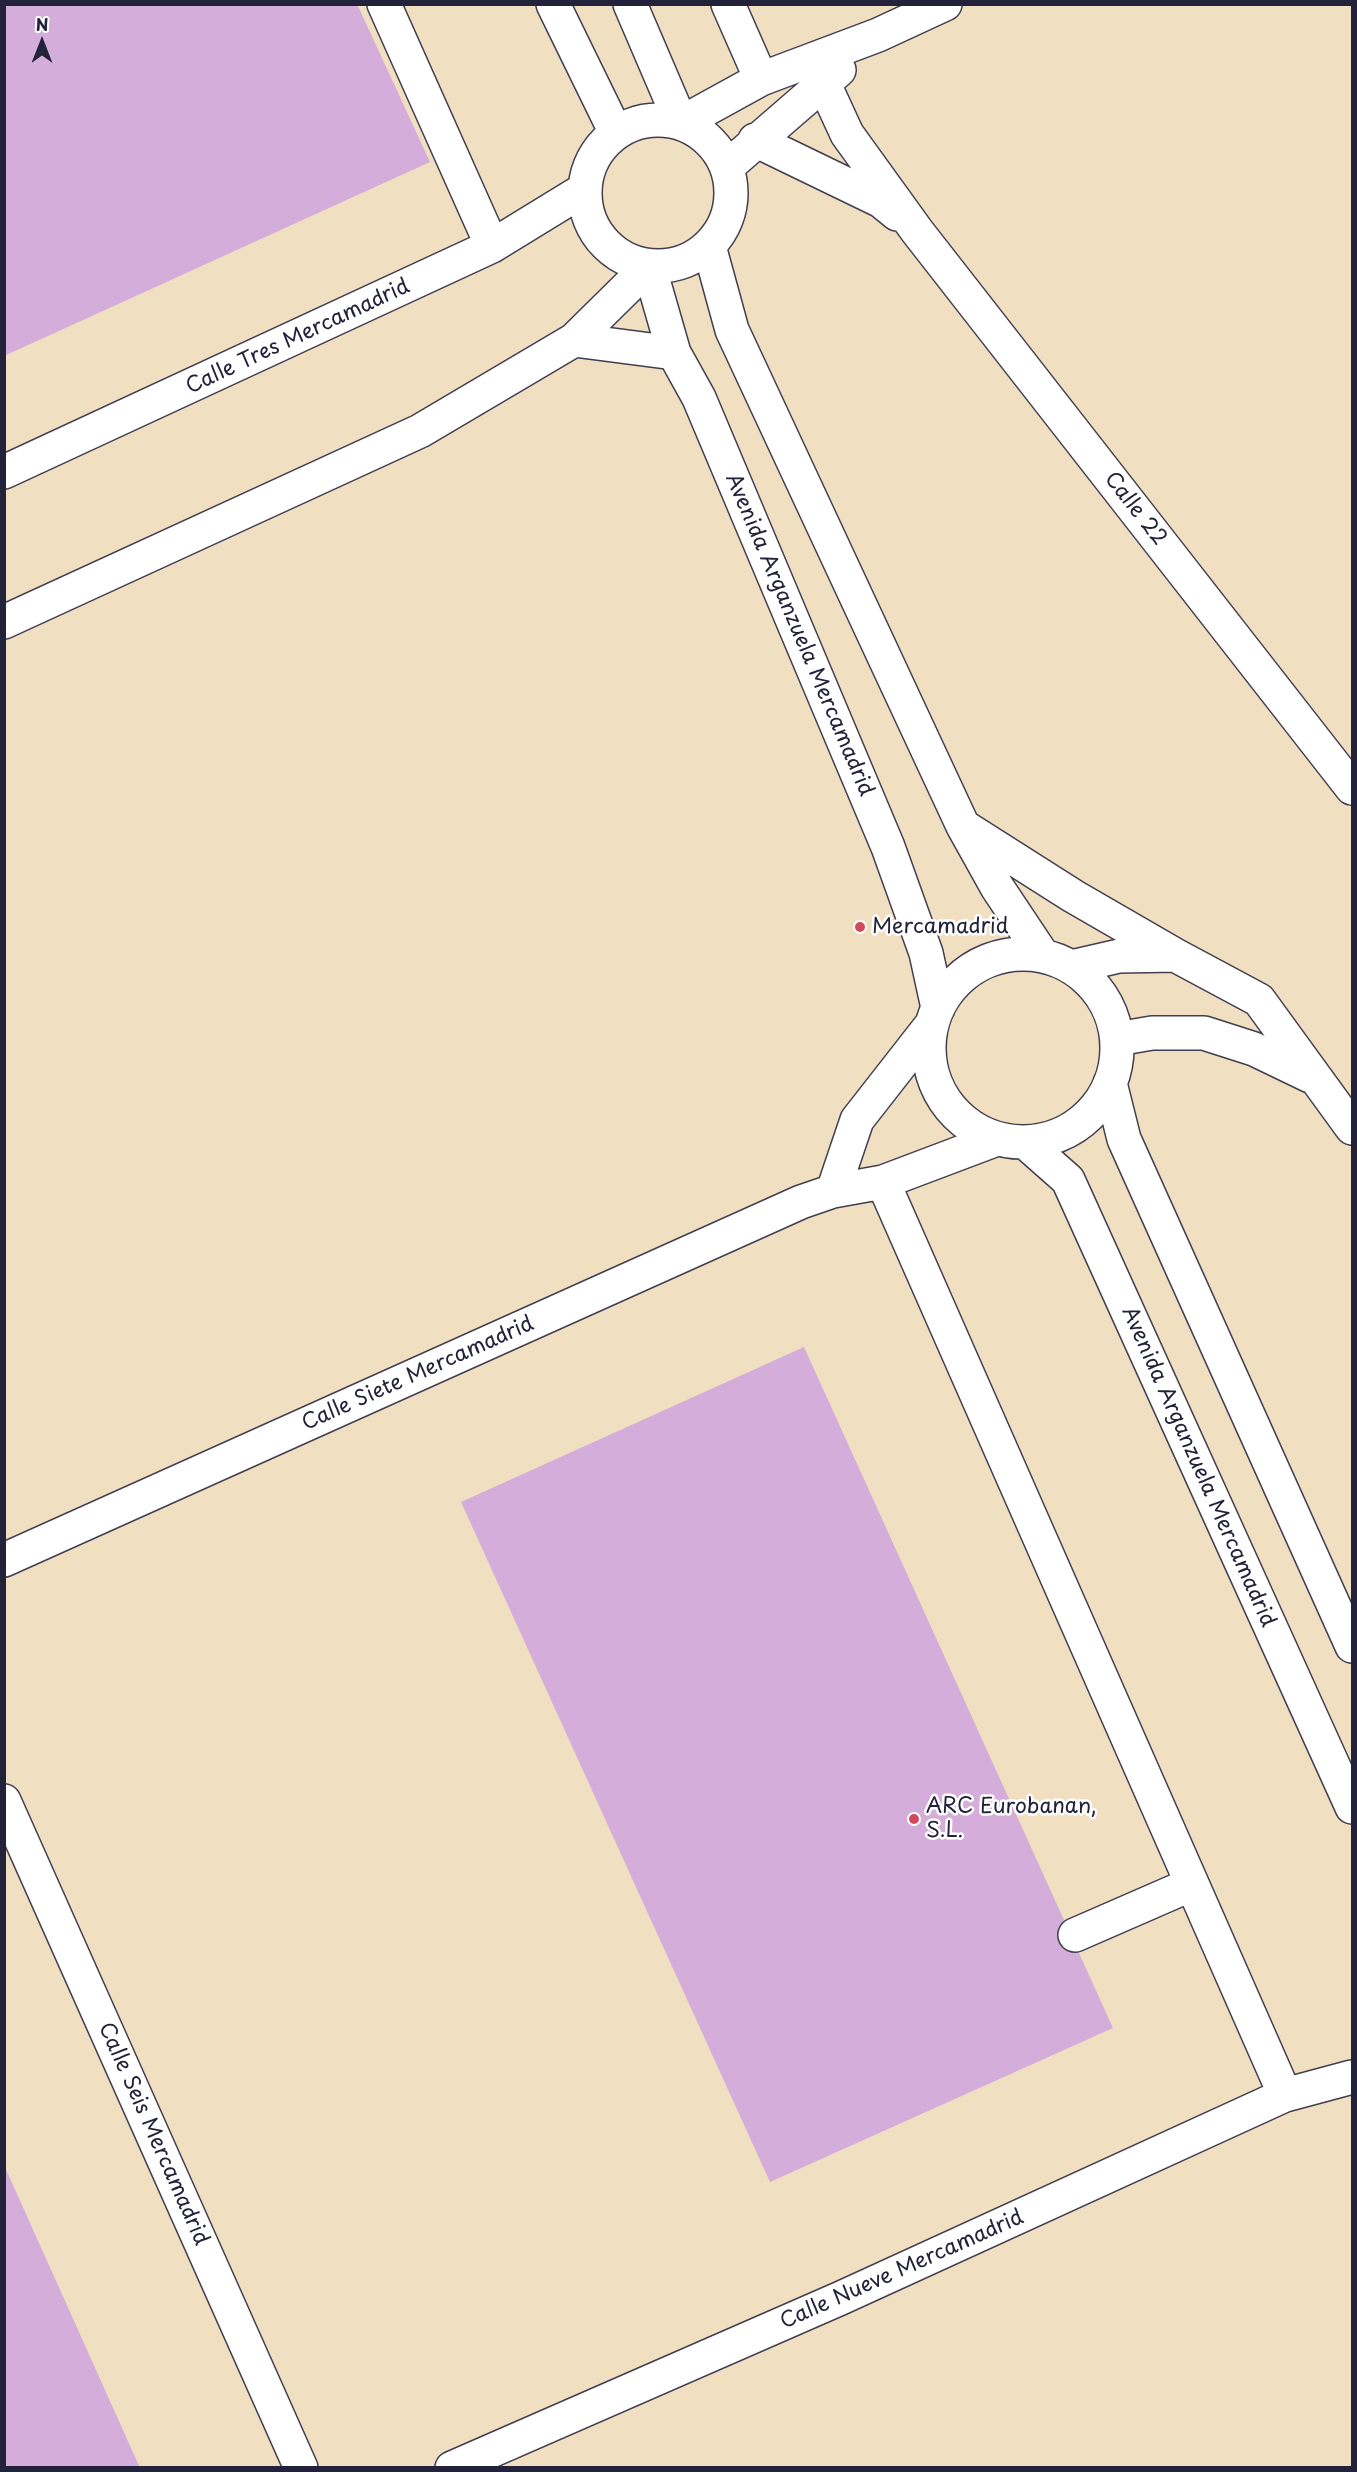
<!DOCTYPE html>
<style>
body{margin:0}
#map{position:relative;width:1357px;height:2472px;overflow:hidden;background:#f1dfc2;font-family:"Playpen Sans",sans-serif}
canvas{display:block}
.frame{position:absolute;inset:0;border:6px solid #22223b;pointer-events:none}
.north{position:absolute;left:12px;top:12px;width:60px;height:60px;-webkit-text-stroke:4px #fff;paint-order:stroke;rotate:0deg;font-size:16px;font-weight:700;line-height:24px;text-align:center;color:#22223b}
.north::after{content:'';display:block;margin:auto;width:21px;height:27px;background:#22223b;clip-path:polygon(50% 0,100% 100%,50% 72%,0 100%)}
</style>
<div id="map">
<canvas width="1357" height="2472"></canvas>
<div class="frame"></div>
<div class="north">N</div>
</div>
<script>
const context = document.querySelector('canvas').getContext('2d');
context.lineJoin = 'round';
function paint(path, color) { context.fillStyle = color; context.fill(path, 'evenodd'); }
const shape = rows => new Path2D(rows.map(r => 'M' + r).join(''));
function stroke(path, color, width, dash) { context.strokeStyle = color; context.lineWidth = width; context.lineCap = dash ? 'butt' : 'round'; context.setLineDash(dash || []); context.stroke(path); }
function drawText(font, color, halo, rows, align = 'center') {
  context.font = font + ' "Playpen Sans",sans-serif'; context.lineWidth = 5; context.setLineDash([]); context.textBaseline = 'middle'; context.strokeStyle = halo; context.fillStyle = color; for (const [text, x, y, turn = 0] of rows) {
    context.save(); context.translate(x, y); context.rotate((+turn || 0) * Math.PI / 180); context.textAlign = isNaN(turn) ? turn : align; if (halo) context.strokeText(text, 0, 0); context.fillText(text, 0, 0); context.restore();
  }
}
const building = shape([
 [4,4,357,4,430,162,4,356],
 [804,1347,1113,2028,770,2182,461,1502],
 [4,2165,140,2468,4,2468]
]);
const minor = shape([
 [384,4,492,246],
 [553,4,616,133],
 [630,4,681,123,761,79,878,35,945,4],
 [728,4,761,79],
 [824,84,847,134,917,231,1352,788],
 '585 193a73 73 0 1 1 146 0a73 73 0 1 1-146 0Z',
 [755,140,881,201,897,214],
 [727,167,839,70],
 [709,246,732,330,963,826,997,887,1043,956],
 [574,340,674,353],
 [4,472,492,246,585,189],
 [4,622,420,431,574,340,649,266,674,353,699,398,888,847,926,953,938,1008],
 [966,828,1073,896,1175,955],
 '929 1048a94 94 0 1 1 188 0a94 94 0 1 1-188 0Z',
 [1071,967,1119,956,1175,955,1259,1000,1352,1128],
 [1117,1039,1152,1033,1204,1033,1254,1049,1310,1076],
 [1110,1083,1124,1139,1352,1646],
 [1025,1142,1068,1180,1352,1807],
 [883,1182,1285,2095],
 [833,1191,857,1120,932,1024],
 [4,1560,801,1202,833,1191,883,1182,997,1139],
 [4,1801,301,2468],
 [1075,1935,1192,1884],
 [452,2468,841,2298,1285,2095,1352,2077]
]);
const markers = [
 [860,927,6,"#d1495b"],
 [914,1819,6,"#d1495b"]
];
const streetNames = [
 ["Calle Tres Mercamadrid",298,337,-25],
 ["Calle 22",1135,509,52],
 ["Avenida Arganzuela Mercamadrid",799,635,67],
 ["Calle Siete Mercamadrid",418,1374,-24],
 ["Avenida Arganzuela Mercamadrid",1198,1467,66],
 ["Calle Seis Mercamadrid",153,2134,66],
 ["Calle Nueve Mercamadrid",902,2270,-24]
];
const poiNames = [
 ["Mercamadrid",872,927],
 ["ARC Eurobanan,",926,1807],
 ["S.L.",926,1831]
];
paint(building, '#d4adda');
stroke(minor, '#413e4f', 36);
stroke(minor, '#fff', 33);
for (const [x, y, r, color] of markers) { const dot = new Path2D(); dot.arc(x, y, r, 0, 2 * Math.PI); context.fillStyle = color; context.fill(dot); stroke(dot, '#fff', 2); }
drawText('21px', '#22223b', '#fff', streetNames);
drawText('21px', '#22223b', '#fff', poiNames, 'left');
</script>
